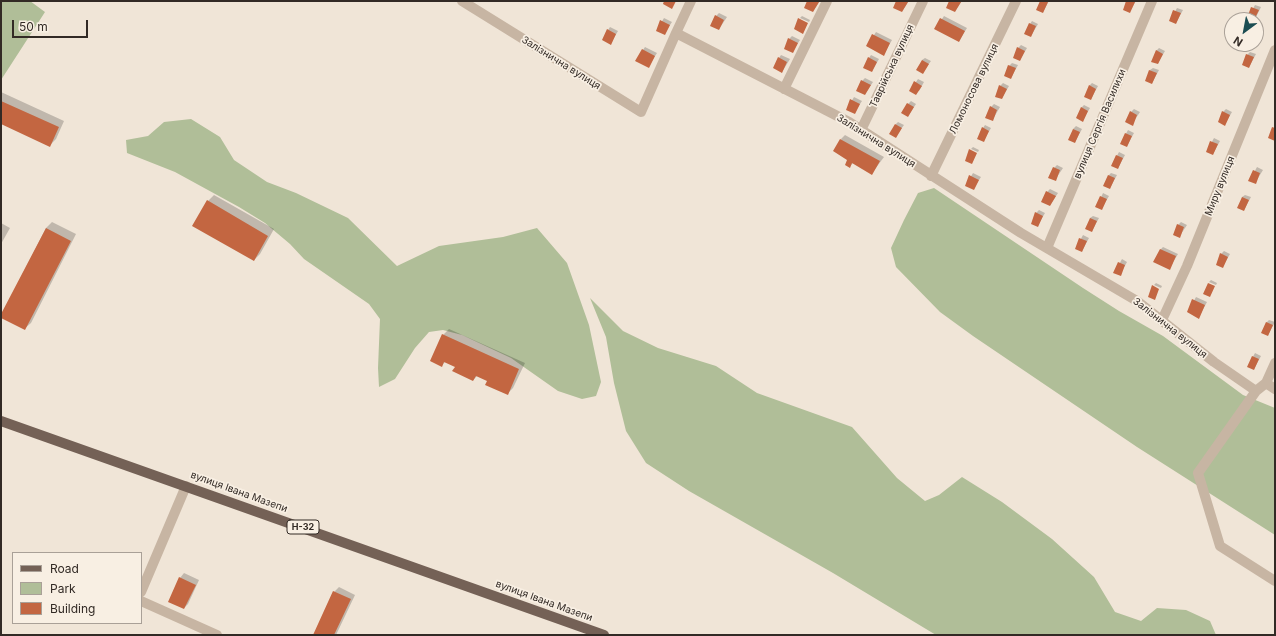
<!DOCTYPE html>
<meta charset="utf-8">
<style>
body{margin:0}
#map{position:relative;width:1276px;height:636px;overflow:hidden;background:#f0e5d7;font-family:Inter,sans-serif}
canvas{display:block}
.frame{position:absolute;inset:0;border:2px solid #322a25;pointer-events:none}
.legend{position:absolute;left:12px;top:552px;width:130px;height:72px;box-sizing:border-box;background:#f8efe3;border:1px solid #a9a097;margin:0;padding:5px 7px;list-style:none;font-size:12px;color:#322a25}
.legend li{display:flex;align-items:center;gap:8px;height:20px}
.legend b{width:20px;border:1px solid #a9a097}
.north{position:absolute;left:1224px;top:12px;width:40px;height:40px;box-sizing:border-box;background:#f8efe3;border:1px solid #a9a097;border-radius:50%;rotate:212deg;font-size:11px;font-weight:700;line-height:16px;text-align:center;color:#322a25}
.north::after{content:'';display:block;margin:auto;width:14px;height:18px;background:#1c4d52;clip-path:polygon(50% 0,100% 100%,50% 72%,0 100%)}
.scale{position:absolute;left:12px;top:20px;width:76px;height:18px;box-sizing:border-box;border:2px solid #322a25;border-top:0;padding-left:5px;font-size:12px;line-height:14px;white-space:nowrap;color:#322a25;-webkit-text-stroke:3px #f8efe3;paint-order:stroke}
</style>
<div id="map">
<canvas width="1276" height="636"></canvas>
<div class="frame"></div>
<ul class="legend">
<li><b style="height:5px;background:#746156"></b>Road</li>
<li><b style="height:11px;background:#b0be98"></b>Park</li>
<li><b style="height:11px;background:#c36641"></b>Building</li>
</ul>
<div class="north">N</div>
<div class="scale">50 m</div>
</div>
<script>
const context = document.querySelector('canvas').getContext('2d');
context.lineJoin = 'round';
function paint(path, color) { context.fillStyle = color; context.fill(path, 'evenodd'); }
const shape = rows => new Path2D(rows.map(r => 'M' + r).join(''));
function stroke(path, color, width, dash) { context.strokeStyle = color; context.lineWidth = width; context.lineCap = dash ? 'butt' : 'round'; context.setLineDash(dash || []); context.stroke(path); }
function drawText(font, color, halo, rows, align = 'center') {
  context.font = font + ' Inter,sans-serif'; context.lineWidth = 3.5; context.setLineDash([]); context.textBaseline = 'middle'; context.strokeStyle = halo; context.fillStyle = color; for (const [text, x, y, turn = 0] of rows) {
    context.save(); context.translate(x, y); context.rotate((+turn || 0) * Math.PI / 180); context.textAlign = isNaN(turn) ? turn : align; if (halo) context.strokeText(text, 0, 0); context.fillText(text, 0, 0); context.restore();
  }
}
const green = shape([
 [1,1,30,1,45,12,1,80],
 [191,119,220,137,234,160,267,182,296,193,348,218,397,266,439,246,503,237,537,228,567,263,589,325,601,382,596,396,582,399,558,391,511,358,462,335,443,330,429,332,415,348,395,379,379,387,378,368,380,319,369,304,304,259,290,244,265,223,239,207,175,172,127,153,126,140,148,136,164,122],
 [934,188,1083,288,1119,311,1163,336,1243,395,1275,408,1275,535,1137,447,973,336,940,312,896,267,891,248,904,220,918,193],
 [590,298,623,331,658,348,716,366,757,393,852,427,897,478,925,501,939,495,962,477,1002,502,1052,539,1094,577,1115,612,1141,621,1157,608,1186,610,1210,621,1216,635,936,635,833,573,689,491,646,463,626,431,614,383,606,337]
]);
const shadow = shape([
 [808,1,820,1,813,11,805,8],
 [897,1,909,1,902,11,895,7],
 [950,1,962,1,955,11,948,7],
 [1041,1,1049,1,1043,12,1037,10],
 [1127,1,1136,1,1130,11,1124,9],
 [1255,5,1261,7,1256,17,1253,20,1248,18],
 [1177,8,1183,10,1176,23,1170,21],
 [719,13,727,17,719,29,716,16],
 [802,16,810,20,809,22,800,18],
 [944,16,967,28,959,41,936,28],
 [664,18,672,22,664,34,657,30],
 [1032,21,1038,24,1031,36,1030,24],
 [610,27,618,31,611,43,608,30],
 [876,32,892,40,884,54,867,46],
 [792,36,800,40,792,52,789,39],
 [1021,45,1027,48,1020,60,1018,48],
 [645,47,657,53,648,67,643,50],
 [1159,48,1165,51,1158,63,1156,51],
 [1250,52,1256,54,1249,67,1247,55],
 [781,55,790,59,782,72,779,58],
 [871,55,879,59,872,71,869,58],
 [925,58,931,61,923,72,922,60],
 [1012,63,1018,65,1011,78,1009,66],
 [1153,68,1159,70,1152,83,1150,70],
 [865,78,873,82,865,94,862,81],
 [918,79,924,82,919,91,910,91],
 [1003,83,1009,86,1002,98,1000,86],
 [1092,83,1098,86,1091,99,1089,86],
 [1,92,64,121,56,139,50,145,1,123],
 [854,97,862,101,854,113,847,109],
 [911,101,916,104,908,116,908,104],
 [994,104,1000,107,993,119,991,107],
 [1084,105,1090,108,1083,120,1081,108],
 [1134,109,1140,112,1132,124,1131,112],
 [1226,109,1232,112,1225,124,1223,112],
 [898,122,904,125,896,136,896,124],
 [985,125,991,128,984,140,983,128],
 [1076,126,1082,129,1075,142,1073,129],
 [1128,130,1134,133,1127,146,1121,143],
 [845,135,884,157,872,173,853,163,850,166,841,139],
 [1214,138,1220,141,1213,154,1207,151],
 [973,147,979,150,978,152,971,149],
 [1119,152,1125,155,1118,168,1112,165],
 [1057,165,1063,168,1055,180,1054,168],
 [1257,167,1263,170,1255,183,1250,180],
 [973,173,981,177,973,189,966,185],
 [1111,173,1117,175,1110,188,1108,176],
 [1050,189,1058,193,1050,205,1047,192],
 [1103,193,1109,196,1102,208,1097,206],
 [214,195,274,229,260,254,254,260,208,201],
 [1245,195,1251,197,1244,210,1242,197],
 [1039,210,1045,213,1038,225,1036,213],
 [1093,216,1099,218,1092,231,1090,218],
 [52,222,76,234,31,323,24,329,1,316,46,228],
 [1181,222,1187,225,1179,237,1178,225],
 [1,223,10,228,1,244],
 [1083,235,1089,238,1082,251,1076,248],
 [1163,247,1178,254,1169,269,1160,250],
 [1224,251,1230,254,1223,266,1221,254],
 [1122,259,1127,262,1120,275,1115,272],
 [1211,280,1217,283,1216,285,1209,282],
 [1156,283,1162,286,1161,288,1154,285],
 [1196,297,1207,302,1199,317,1188,312],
 [1269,320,1275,322,1268,335,1266,323],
 [449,329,525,363,513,388,507,394,488,380,478,375,473,380,456,366,446,361,442,365,443,335],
 [1255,353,1261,356,1254,369,1248,366],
 [184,573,199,580,188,604,184,608,180,578],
 [339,587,355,595,336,635,314,635,334,592]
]);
const building = shape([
 [664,1,676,1,672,9,663,4],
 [807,1,819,2,813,12,804,8],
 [896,1,908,2,902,12,893,8],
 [949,1,961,2,955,12,946,8],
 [1040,1,1048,2,1043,13,1036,10],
 [1126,1,1135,2,1130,13,1123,10],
 [1251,7,1259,10,1254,20,1247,18],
 [1173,10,1181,13,1176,24,1169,21],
 [715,15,724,20,719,30,710,26],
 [798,18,808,23,803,34,794,29],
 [940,18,965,31,959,42,934,29],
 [660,20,670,25,665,35,656,31],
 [1029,23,1036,26,1031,37,1024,34],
 [607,29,616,34,611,45,602,40],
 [872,34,890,43,884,56,866,46],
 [788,38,798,43,793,53,784,49],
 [1017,47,1025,51,1020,61,1013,58],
 [642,49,655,56,649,68,635,61],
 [1156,50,1163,54,1158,64,1151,62],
 [1246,54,1254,57,1249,68,1242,65],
 [778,57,787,62,782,73,773,68],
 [868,57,877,62,872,72,863,68],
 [922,60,929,64,923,74,916,70],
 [1008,65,1016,68,1011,79,1004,76],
 [1149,70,1157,73,1152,84,1145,81],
 [861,80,871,85,865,95,856,91],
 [914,81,922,86,916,95,909,91],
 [999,85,1007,89,1002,99,995,97],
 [1089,85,1096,89,1091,100,1084,97],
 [850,99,860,104,855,114,846,110],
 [1,101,59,127,50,147,1,124],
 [907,103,914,107,908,117,901,113],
 [990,106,997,110,993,121,985,118],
 [1081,107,1088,111,1083,122,1076,118],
 [1130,111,1137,115,1133,126,1125,122],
 [1222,111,1230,115,1225,126,1218,122],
 [895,124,902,128,896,138,889,134],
 [982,127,989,131,984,142,977,139],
 [1272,127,1275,128,1275,141,1268,138],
 [1073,129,1080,132,1075,143,1068,140],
 [1125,133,1132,136,1127,147,1120,144],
 [840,139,880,161,872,175,852,163,850,168,845,165,847,160,833,151],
 [1210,141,1218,144,1213,155,1206,152],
 [969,149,977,153,972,164,965,161],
 [1116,155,1123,158,1118,169,1111,166],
 [1053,167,1060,170,1056,181,1048,178],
 [1253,170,1260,173,1256,184,1248,181],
 [969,175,979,180,974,190,965,186],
 [1108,175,1115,178,1110,189,1103,186],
 [1046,191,1056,196,1050,206,1041,202],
 [1100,196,1107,199,1102,210,1095,207],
 [1242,197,1249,200,1244,211,1237,208],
 [207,200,268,236,254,261,192,226],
 [1035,212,1043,216,1038,227,1031,224],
 [1090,218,1097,221,1092,232,1085,229],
 [1177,224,1184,227,1180,238,1173,235],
 [46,228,71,241,25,330,1,318,1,314],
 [1079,238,1087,241,1082,252,1075,249],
 [1160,249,1176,256,1170,270,1153,262],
 [1220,253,1228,257,1223,268,1216,265],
 [1118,262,1125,265,1121,276,1113,273],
 [1208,283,1215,286,1210,297,1203,294],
 [1152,285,1159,289,1155,300,1148,297],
 [1192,299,1205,305,1199,319,1187,312],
 [1266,322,1273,325,1268,336,1261,333],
 [442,334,519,369,508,395,485,385,487,381,476,376,473,381,452,371,455,367,444,362,442,367,430,361],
 [1252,356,1259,359,1254,370,1247,367],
 [179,577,196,585,184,609,168,602],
 [333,591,351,599,334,635,313,635]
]);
const minor = shape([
 [462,1,641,112,676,33,849,122,1021,233,1137,301,1214,362,1256,391,1266,383,1275,389],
 [676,33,691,1],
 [784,89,827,1],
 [861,130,923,1],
 [931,176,1016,1],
 [1047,248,1152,1],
 [1162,320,1187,266,1275,50],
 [1266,383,1275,363],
 [1256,391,1198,473,1220,546,1275,581],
 [141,592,186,486],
 [141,601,217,635]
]);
const major = shape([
 [1,421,604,635]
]);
const shields = [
 [303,527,32]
];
const shieldNames = [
 ["Н-32",303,527]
];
const streetNames = [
 ["Залізнична вулиця",561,63,32],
 ["Таврійська вулиця",892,66,-65],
 ["Ломоносова вулиця",974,89,-64],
 ["вулиця Сергія Василихи",1100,124,-67],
 ["Залізнична вулиця",876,141,32],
 ["Миру вулиця",1220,186,-68],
 ["Залізнична вулиця",1170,328,38],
 ["вулиця Івана Мазепи",239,492,20],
 ["вулиця Івана Мазепи",544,601,20]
];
paint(green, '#b0be98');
paint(shadow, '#0003');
paint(building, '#c36641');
stroke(minor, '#c7b5a3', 10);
stroke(major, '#746156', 10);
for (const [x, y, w] of shields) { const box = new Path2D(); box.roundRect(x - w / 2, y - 7, w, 14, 3); context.fillStyle = '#f8efe3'; context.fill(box); stroke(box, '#322a25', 1); }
drawText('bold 9px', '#322a25', null, shieldNames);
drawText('10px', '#322a25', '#f8efe3', streetNames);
</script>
